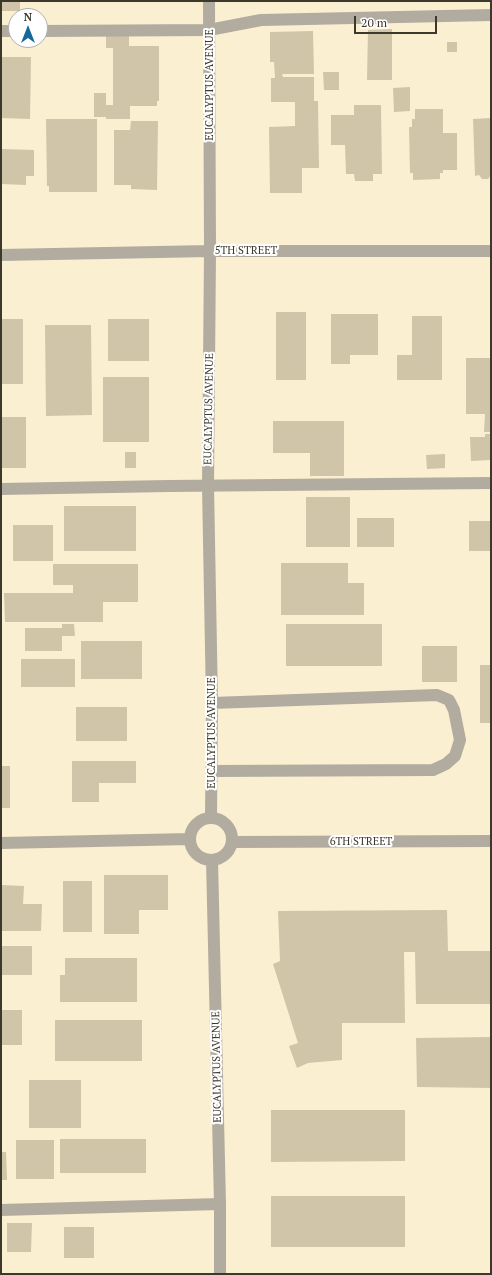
<!DOCTYPE html>
<style>
body{margin:0}
#map{position:relative;width:492px;height:1275px;overflow:hidden;background:#faefd0;font-family:"PT Serif",serif}
canvas{display:block}
.frame{position:absolute;inset:0;border:2px solid #3c382c;pointer-events:none}
.north{position:absolute;left:8px;top:8px;width:40px;height:40px;box-sizing:border-box;background:#fff;border:1px solid #b1afab;border-radius:50%;rotate:0deg;font-size:11px;font-weight:700;line-height:16px;text-align:center;color:#3c382c}
.north::after{content:'';display:block;margin:auto;width:14px;height:18px;background:#14699a;clip-path:polygon(50% 0,100% 100%,50% 72%,0 100%)}
.scale{position:absolute;left:354px;top:16px;width:83px;height:18px;box-sizing:border-box;border:2px solid #3c382c;border-top:0;padding-left:5px;font-size:12px;line-height:14px;white-space:nowrap;color:#3c382c;-webkit-text-stroke:3px #fff;paint-order:stroke}
</style>
<div id="map">
<canvas width="492" height="1275"></canvas>
<div class="frame"></div>
<div class="north">N</div>
<div class="scale">20 m</div>
</div>
<script>
const context = document.querySelector('canvas').getContext('2d');
context.lineJoin = 'round';
function paint(path, color) { context.fillStyle = color; context.fill(path, 'evenodd'); }
const shape = rows => new Path2D(rows.map(r => 'M' + r).join(''));
function stroke(path, color, width, dash) { context.strokeStyle = color; context.lineWidth = width; context.lineCap = dash ? 'butt' : 'round'; context.setLineDash(dash || []); context.stroke(path); }
function drawText(font, color, halo, rows, align = 'center') {
  context.font = font + ' "PT Serif",serif'; context.lineWidth = 4; context.setLineDash([]); context.textBaseline = 'middle'; context.strokeStyle = halo; context.fillStyle = color; for (const [text, x, y, turn = 0] of rows) {
    context.save(); context.translate(x, y); context.rotate((+turn || 0) * Math.PI / 180); context.textAlign = isNaN(turn) ? turn : align; if (halo) context.strokeText(text, 0, 0); context.fillText(text, 0, 0); context.restore();
  }
}
const building = shape([
 [1,1,20,1,20,11,1,11],
 [392,29,392,80,367,80,368,30],
 [313,31,314,74,282,74,283,77,314,77,314,101,318,101,319,168,302,168,302,193,270,193,269,127,295,126,295,102,271,102,271,78,275,78,274,62,270,62,270,32],
 [106,34,129,34,129,46,159,46,159,101,157,101,157,106,130,106,130,119,106,119,106,117,94,117,94,93,106,93,106,105,113,105,113,48,106,48],
 [447,42,457,42,457,52,447,52],
 [1,57,31,57,30,119,1,118],
 [323,72,339,72,339,90,324,90],
 [410,87,410,111,394,112,393,88],
 [354,105,381,105,382,174,373,174,373,181,355,181,354,174,346,174,345,145,331,145,331,115,354,115],
 [415,109,443,109,443,133,457,133,457,170,443,170,443,173,440,173,440,179,413,180,413,173,410,173,409,127,412,127,412,119,415,119],
 [491,118,491,175,488,179,482,179,479,175,475,176,473,119],
 [46,119,97,119,97,192,49,192,49,186,47,186],
 [131,121,158,121,157,190,131,189,131,185,114,185,114,130,130,130],
 [1,149,34,150,34,176,26,176,26,185,1,184],
 [276,312,306,312,306,380,276,380],
 [331,314,378,314,378,355,350,355,350,364,331,364],
 [412,316,442,316,442,380,397,380,397,355,412,355],
 [1,319,23,319,23,384,1,384],
 [108,319,149,319,149,361,108,361],
 [45,325,91,325,92,415,46,416],
 [466,358,491,358,491,432,484,432,485,414,466,414],
 [103,377,149,377,149,442,103,442],
 [1,417,26,417,26,468,1,468],
 [273,421,344,421,344,476,310,476,310,453,273,453],
 [485,434,491,434,491,460,471,461,470,437,485,437],
 [125,452,136,452,136,468,125,468],
 [445,454,445,468,427,469,426,455],
 [306,497,350,497,350,547,306,547],
 [64,506,136,506,136,551,64,551],
 [357,518,394,518,394,547,357,547],
 [469,521,491,521,491,551,469,551],
 [13,525,53,525,53,561,13,561],
 [281,563,348,563,348,583,364,583,364,615,281,615],
 [53,564,138,564,138,602,103,602,103,622,5,622,4,593,73,593,73,585,53,585],
 [62,624,74,624,75,636,62,636,62,651,25,651,25,628,62,628],
 [286,624,382,624,382,666,286,666],
 [81,641,142,641,142,679,81,679],
 [422,646,457,646,457,682,422,682],
 [21,659,75,659,75,687,21,687],
 [480,665,491,665,491,723,480,723],
 [76,707,127,707,127,741,76,741],
 [72,761,136,761,136,783,99,783,99,802,72,802],
 [1,766,10,766,10,808,1,808],
 [104,875,168,875,168,910,139,910,139,934,104,934],
 [63,881,92,881,92,932,63,932],
 [1,885,24,886,23,904,42,904,41,931,1,931],
 [447,910,448,951,491,951,491,1004,416,1004,415,952,404,952,405,1023,342,1023,342,1060,308,1063,297,1068,289,1046,298,1043,273,964,280,961,278,911],
 [1,946,32,946,32,975,1,975],
 [65,958,137,958,137,1002,60,1002,60,975,65,975],
 [1,1010,22,1010,22,1045,1,1045],
 [55,1020,142,1020,142,1061,55,1061],
 [491,1037,491,1088,417,1087,416,1038],
 [29,1080,81,1080,81,1128,29,1128],
 [271,1110,405,1110,405,1161,271,1162],
 [60,1139,146,1139,146,1173,60,1173],
 [16,1140,54,1140,54,1179,16,1179],
 [1,1152,6,1152,7,1180,1,1180],
 [271,1196,405,1196,405,1247,271,1247],
 [7,1223,32,1223,31,1252,7,1252],
 [64,1227,94,1227,94,1258,64,1258]
]);
const lane = shape([
 [1,31,16,31],
 [40,31,209,30,261,20,491,15],
 [1,489,169,486,491,483],
 [212,703,437,695,449,700,454,710,460,740,455,756,446,764,433,770,212,771],
 [1,1210,220,1204]
]);
const street = shape([
 [209,1,210,251,208,486,212,703,211,818],
 [1,255,210,251,491,251],
 '190 839a21 21 0 1 1 42 0a21 21 0 1 1-42 0Z',
 [232,842,491,841],
 [1,843,190,839],
 [212,860,220,1204,220,1274]
]);
const streetNames = [
 ["EUCALYPTUS AVENUE",210,85,-90],
 ["5TH STREET",246,251],
 ["EUCALYPTUS AVENUE",209,409,-89],
 ["EUCALYPTUS AVENUE",212,733,-90],
 ["6TH STREET",361,842],
 ["EUCALYPTUS AVENUE",217,1067,-91]
];
paint(building, '#d0c5a8');
stroke(lane, '#b1ac9f', 12);
stroke(street, '#b1ac9f', 12);
drawText('11px', '#3c382c', '#fff', streetNames);
</script>
